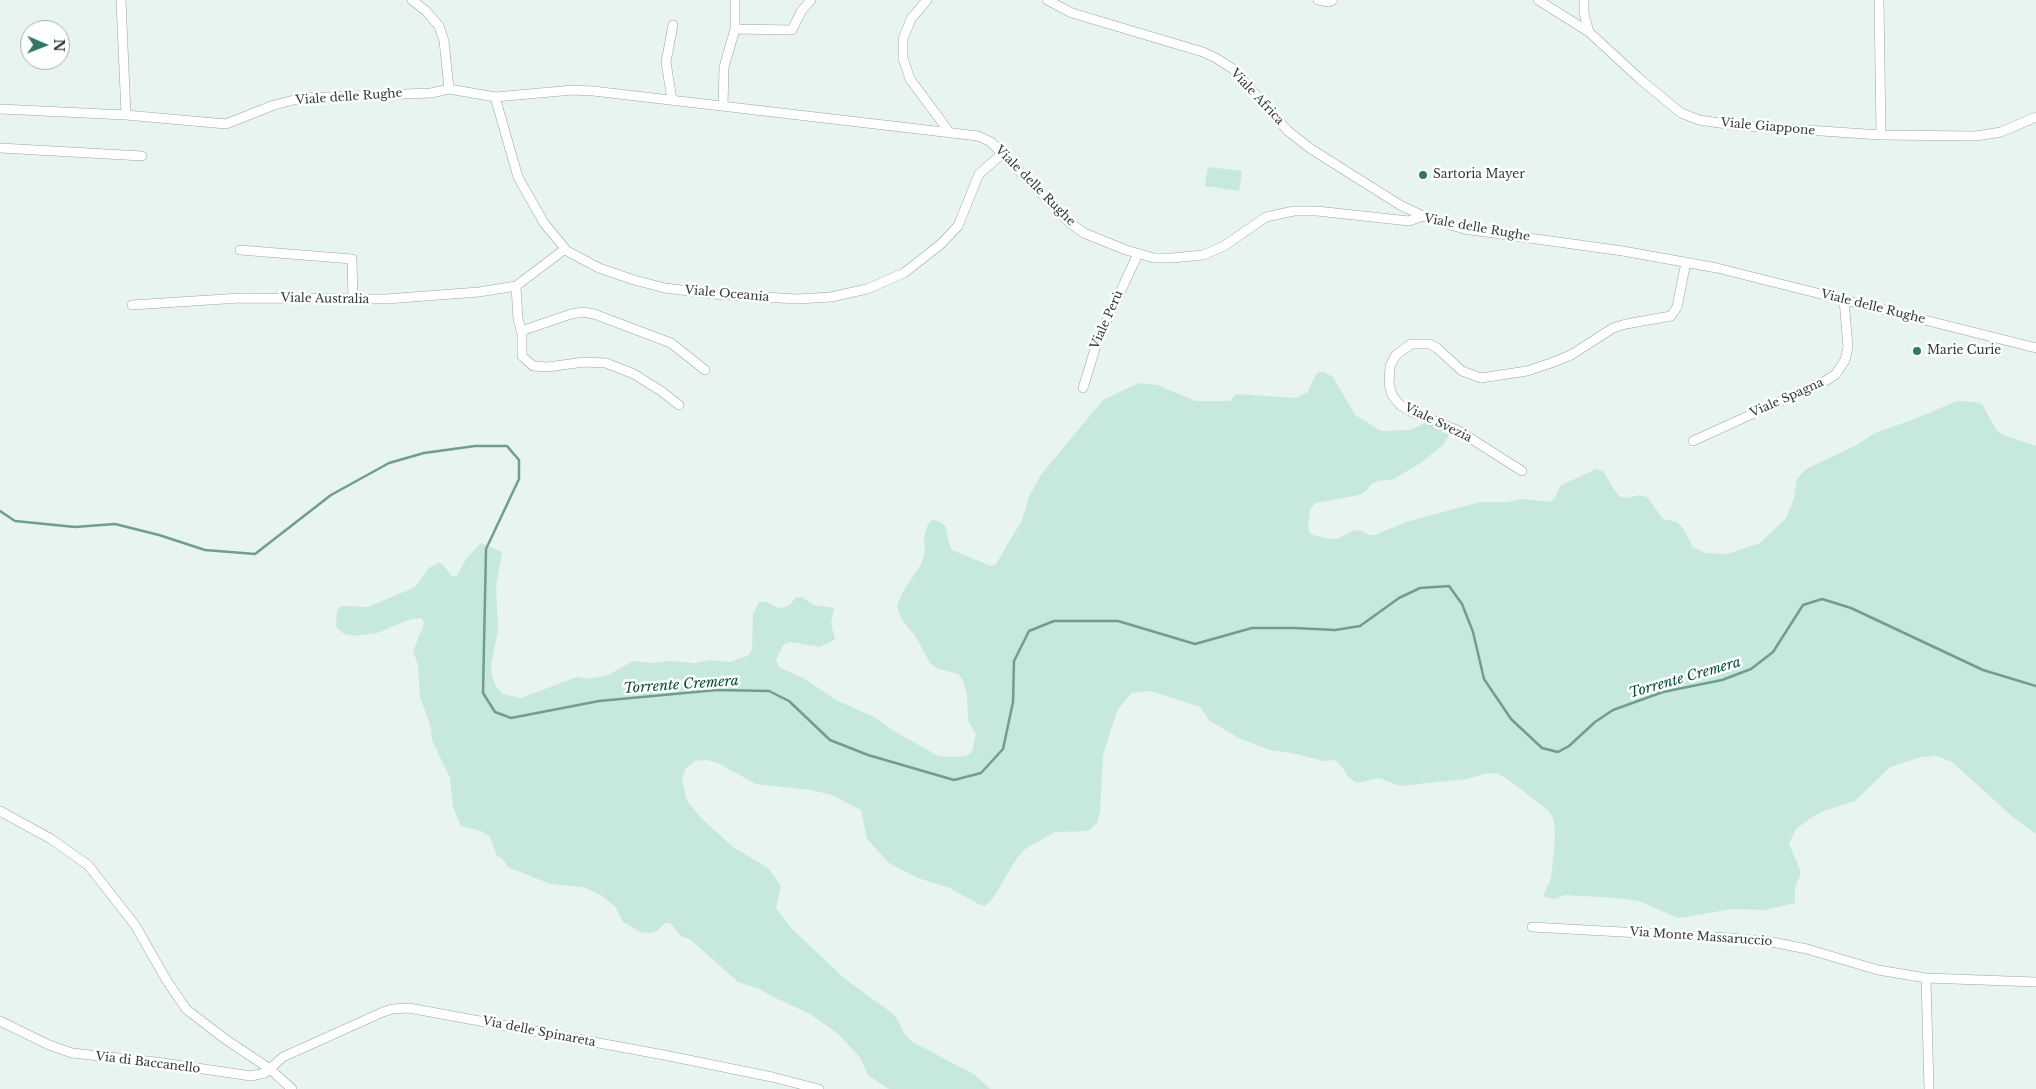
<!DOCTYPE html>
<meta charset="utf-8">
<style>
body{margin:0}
#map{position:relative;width:2036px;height:1089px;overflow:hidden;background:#e7f4f0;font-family:"Libre Baskerville",serif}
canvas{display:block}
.north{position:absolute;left:20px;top:20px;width:50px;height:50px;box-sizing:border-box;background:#fcfffe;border:1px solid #acb0af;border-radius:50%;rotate:91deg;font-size:14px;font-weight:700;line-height:20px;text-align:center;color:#343938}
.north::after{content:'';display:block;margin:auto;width:18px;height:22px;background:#357563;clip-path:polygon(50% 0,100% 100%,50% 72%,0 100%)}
</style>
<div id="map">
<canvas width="2036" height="1089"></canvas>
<div class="north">N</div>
</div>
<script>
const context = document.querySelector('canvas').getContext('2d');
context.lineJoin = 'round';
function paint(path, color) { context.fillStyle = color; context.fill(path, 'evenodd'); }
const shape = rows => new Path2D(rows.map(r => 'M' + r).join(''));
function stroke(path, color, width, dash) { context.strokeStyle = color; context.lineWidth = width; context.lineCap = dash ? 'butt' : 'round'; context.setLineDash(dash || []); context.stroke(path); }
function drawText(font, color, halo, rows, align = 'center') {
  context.font = font + ' "Libre Baskerville",serif'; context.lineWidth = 5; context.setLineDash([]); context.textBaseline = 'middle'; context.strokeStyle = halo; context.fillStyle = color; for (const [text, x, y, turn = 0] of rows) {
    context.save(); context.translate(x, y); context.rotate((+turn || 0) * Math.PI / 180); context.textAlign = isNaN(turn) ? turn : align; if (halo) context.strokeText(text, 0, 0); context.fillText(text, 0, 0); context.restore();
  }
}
const green = shape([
 [1208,167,1242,171,1239,191,1205,186],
 [1319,372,1324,372,1333,377,1355,415,1381,431,1410,430,1428,422,1442,427,1449,435,1443,445,1422,462,1394,479,1378,481,1371,484,1366,491,1359,495,1315,503,1310,510,1308,526,1310,533,1316,536,1330,539,1337,539,1355,530,1362,531,1368,535,1375,535,1406,522,1480,502,1508,502,1522,499,1550,502,1555,498,1560,486,1596,469,1603,471,1615,491,1620,497,1627,498,1640,495,1647,497,1663,519,1677,522,1682,527,1693,547,1706,553,1727,554,1760,543,1786,518,1794,499,1797,479,1806,469,1855,446,1875,433,1912,420,1957,401,1975,402,1982,404,1997,431,2003,435,2036,446,2036,834,2014,818,1952,762,1937,756,1921,757,1890,767,1855,801,1823,811,1809,819,1796,829,1789,844,1801,872,1795,888,1795,903,1764,910,1732,909,1678,918,1639,901,1617,898,1565,895,1554,899,1543,896,1551,878,1555,839,1554,820,1549,811,1506,778,1496,773,1484,774,1467,779,1400,786,1379,778,1357,783,1348,777,1343,768,1335,760,1324,761,1292,753,1270,750,1239,738,1210,721,1200,707,1151,691,1131,693,1117,711,1103,755,1100,812,1097,823,1088,831,1055,832,1025,849,1017,858,993,898,985,906,978,904,950,888,918,878,889,863,867,839,861,810,832,795,811,790,756,784,718,763,707,760,695,761,686,768,682,779,687,801,701,818,733,847,768,868,781,886,776,908,791,928,845,979,888,1010,896,1017,904,1033,911,1041,975,1075,990,1089,889,1089,868,1075,859,1056,837,1033,810,1014,769,995,760,989,738,982,691,940,681,936,670,923,665,923,657,931,651,933,640,932,622,921,616,907,599,894,583,887,550,884,508,867,502,858,497,856,490,837,481,831,461,826,453,807,450,778,432,740,430,724,420,697,418,665,413,651,423,627,424,623,422,618,411,619,377,633,355,636,344,634,336,627,337,612,339,607,343,606,368,607,413,588,417,585,429,568,438,563,442,564,452,576,457,576,466,559,481,543,502,552,496,586,498,631,491,664,492,676,496,686,502,694,521,698,577,677,587,679,608,675,633,661,654,663,668,661,695,663,709,660,730,662,749,655,752,649,753,614,759,602,766,602,779,608,786,607,791,604,795,598,802,597,814,605,834,608,831,624,835,639,820,647,790,642,783,645,776,660,779,667,805,679,836,700,876,718,894,731,938,756,952,757,966,756,972,752,976,734,968,721,967,694,963,680,958,674,936,668,930,663,916,637,902,620,897,606,902,593,921,564,925,551,924,537,928,524,933,520,940,522,946,527,949,543,952,550,991,566,996,564,1022,520,1029,497,1040,476,1103,400,1139,383,1158,385,1195,401,1230,401,1236,394,1295,398,1308,392,1315,376]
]);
const stream = shape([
 [0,511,15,521,75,527,115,524,159,535,205,550,255,554,331,495,389,463,424,453,475,446,507,446,519,460,519,479,486,549,483,693,495,712,511,718,599,701,717,690,769,691,789,701,830,740,868,755,954,780,981,773,1003,749,1013,702,1014,661,1029,631,1054,621,1118,621,1195,644,1252,628,1294,628,1335,630,1360,626,1399,598,1420,588,1449,586,1462,604,1473,632,1484,679,1511,719,1542,748,1558,752,1569,746,1595,722,1613,710,1663,692,1722,680,1751,669,1773,652,1803,605,1822,599,1851,608,1983,670,2036,686]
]);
const minor = shape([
 [121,0,126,115],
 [412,0,426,11,439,26,444,41,449,89],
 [927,0,911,19,903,39,903,58,910,79,950,133],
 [1047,0,1072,13,1203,52,1216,58,1233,69,1288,131,1311,149,1400,205,1423,216,1464,229,1623,251,1717,268,2036,348],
 [1318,0,1329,2,1333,0],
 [1538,0,1589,32,1641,80,1681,113,1699,120,1733,125,1881,135,1976,136,2001,132,2036,117],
 [1584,0,1584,14,1589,32],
 [1879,0,1881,135],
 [735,29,792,30,802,10,811,0],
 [495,97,518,177,544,223,567,251,599,268,634,280,665,288,713,294,797,299,831,297,867,289,904,273,941,244,958,226,979,174,1003,153],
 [672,100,666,62,673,25],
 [723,106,724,67,735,29,735,0],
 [0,109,126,115,226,124,274,105,302,98,431,93,449,89,495,97,573,90,593,91,978,136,991,142,1070,223,1084,233,1126,250,1154,258,1172,258,1203,255,1224,246,1266,217,1294,211,1317,211,1409,221,1423,216],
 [0,148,142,156],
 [240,250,352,259,353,300],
 [516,286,518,319,522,333,522,356,533,366,548,367,584,362,606,363,634,374,661,391,679,405],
 [132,305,240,298,386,299,479,292,516,286,565,249],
 [521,331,571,314,583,312,594,314,671,343,705,370],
 [1083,388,1098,339,1138,254],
 [1693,441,1827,380,1836,374,1845,360,1848,347,1844,300],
 [1522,471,1459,431,1412,412,1400,405,1392,395,1389,384,1390,366,1396,355,1411,344,1430,344,1437,348,1462,371,1481,378,1527,371,1551,363,1571,355,1613,328,1626,324,1671,316,1677,307,1686,262],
 [0,811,51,839,88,865,135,925,167,981,186,1009,225,1039,270,1069,292,1089],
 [1532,927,1730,938,1772,942,1807,949,1878,970,1926,978],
 [0,1021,49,1045,72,1053,156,1062,251,1076,265,1073,283,1057,383,1012,392,1009,409,1008,664,1055,772,1077,819,1089],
 [1929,1089,1926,978,2036,982]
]);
const markers = [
 [1423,175,5,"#357563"],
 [1917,351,5,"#357563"]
];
const streetNames = [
 ["Viale delle Rughe",349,97,-4],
 ["Viale Africa",1257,97,47],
 ["Viale Giappone",1768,127,5],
 ["Viale delle Rughe",1035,186,45],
 ["Viale delle Rughe",1477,228,10],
 ["Viale Oceania",727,294,5],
 ["Viale Australia",325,299,1],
 ["Viale delle Rughe",1873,307,14],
 ["Viale Perù",1107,320,-66],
 ["Viale Spagna",1787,398,-24],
 ["Viale Svezia",1438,423,26],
 ["Via Monte Massaruccio",1701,937,4],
 ["Via delle Spinareta",539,1032,11],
 ["Via di Baccanello",148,1063,7]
];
const poiNames = [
 ["Sartoria Mayer",1433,175],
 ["Marie Curie",1927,351]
];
const waterNames = [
 ["Torrente Cremera",1685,678,-16],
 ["Torrente Cremera",681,685,-4]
];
paint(green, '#c6e8dd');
stroke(stream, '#719d8f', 2.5);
stroke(minor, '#99a6a1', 10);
stroke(minor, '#fff', 9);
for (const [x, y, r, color] of markers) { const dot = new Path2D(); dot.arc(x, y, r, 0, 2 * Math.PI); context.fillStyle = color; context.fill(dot); stroke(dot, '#fcfffe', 2); }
drawText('12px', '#343938', '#fcfffe', streetNames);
drawText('12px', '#343938', '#fcfffe', poiNames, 'left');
drawText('italic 14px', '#07493b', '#fcfffe', waterNames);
</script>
